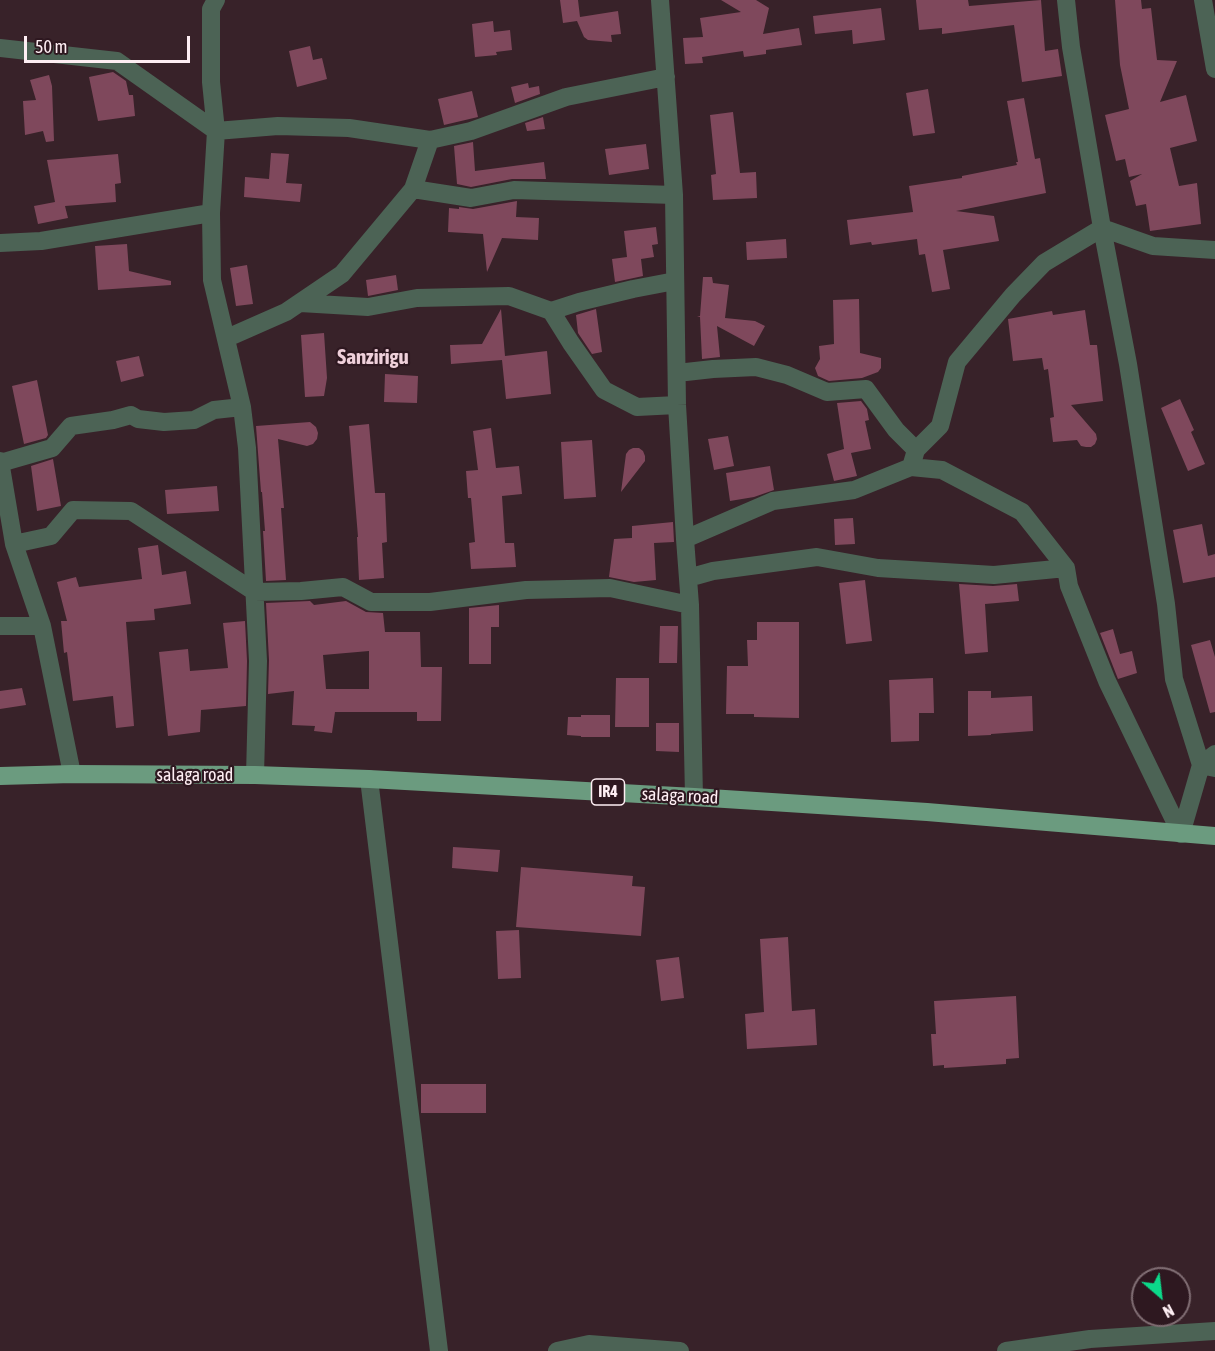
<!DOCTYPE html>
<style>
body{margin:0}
#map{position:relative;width:1215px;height:1351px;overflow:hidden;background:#382229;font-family:"Asap Condensed",sans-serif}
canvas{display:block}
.north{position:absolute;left:1131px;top:1267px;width:60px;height:60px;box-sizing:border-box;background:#2e1820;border:2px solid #816e74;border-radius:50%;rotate:152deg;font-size:16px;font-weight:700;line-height:24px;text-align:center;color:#feeef3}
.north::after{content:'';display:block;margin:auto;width:21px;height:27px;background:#0cd98a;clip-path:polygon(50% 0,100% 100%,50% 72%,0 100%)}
.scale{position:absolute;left:24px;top:36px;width:166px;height:27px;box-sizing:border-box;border:3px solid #feeef3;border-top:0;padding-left:8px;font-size:18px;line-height:21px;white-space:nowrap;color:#feeef3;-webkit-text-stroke:4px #2e1820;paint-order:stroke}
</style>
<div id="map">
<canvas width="1215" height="1351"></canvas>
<div class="north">N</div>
<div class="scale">50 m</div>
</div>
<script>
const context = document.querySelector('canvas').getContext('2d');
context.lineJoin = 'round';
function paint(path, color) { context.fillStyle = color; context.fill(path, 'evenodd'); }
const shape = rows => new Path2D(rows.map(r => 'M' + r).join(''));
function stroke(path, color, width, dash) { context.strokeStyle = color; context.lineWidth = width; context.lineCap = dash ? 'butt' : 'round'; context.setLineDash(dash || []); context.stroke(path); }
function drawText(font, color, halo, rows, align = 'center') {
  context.font = font + ' "Asap Condensed",sans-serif'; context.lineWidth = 4.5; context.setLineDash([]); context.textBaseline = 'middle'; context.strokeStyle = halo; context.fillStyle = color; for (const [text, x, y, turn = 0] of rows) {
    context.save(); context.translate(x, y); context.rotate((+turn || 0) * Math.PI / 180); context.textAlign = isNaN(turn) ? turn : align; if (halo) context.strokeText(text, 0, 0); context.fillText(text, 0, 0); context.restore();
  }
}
const building = shape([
 [560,0,578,0,580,17,618,11,621,34,611,35,612,42,588,40,584,37,577,21,563,23],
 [721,0,756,0,769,8,763,34,799,28,802,45,766,50,766,54,744,57,743,51,702,57,703,63,685,64,683,38,703,37,700,18,741,12],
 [916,0,968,0,969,6,1041,0,1045,51,1058,49,1062,76,1022,82,1014,25,942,34,942,28,919,30],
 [1115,0,1141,0,1142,9,1151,8,1157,60,1177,61,1160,102,1186,95,1197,141,1170,148,1179,186,1197,183,1201,224,1150,231,1146,204,1136,206,1130,181,1142,174,1129,177,1125,159,1116,161,1105,115,1129,109,1120,65],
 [881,8,885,40,853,44,852,30,815,34,813,16],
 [493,21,494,32,510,30,512,50,496,52,497,55,475,57,472,24],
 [310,46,313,60,322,58,327,79,297,87,289,51],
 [113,72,126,81,129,95,133,95,135,116,98,121,89,77],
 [49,75,52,86,54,141,46,142,43,131,25,135,23,101,36,100,30,80],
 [528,83,529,88,539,86,540,94,515,103,511,87],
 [928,89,935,133,913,136,906,93],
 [472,91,478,117,444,125,438,99],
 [1024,98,1035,159,1040,158,1046,193,956,211,994,216,999,241,943,250,950,289,932,292,925,254,919,255,917,239,872,245,871,242,850,245,847,220,913,212,909,186,962,178,962,176,1017,165,1016,162,1018,162,1007,101],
 [733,112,740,173,756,172,757,198,713,200,711,175,716,174,710,115],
 [543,117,545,129,527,131,525,123],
 [473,142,475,171,544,162,546,179,512,179,471,187,457,184,454,146],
 [646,144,649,169,609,175,605,149],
 [271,153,289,154,286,183,302,184,300,202,244,197,245,177,269,179],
 [118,154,121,183,115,184,116,202,65,206,68,218,38,224,34,206,55,202,47,160],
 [517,201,516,217,539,218,538,240,502,238,487,272,483,234,448,232,449,208,459,209,459,207,473,209],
 [656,227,658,244,652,245,654,257,641,259,643,276,615,282,612,259,627,257,624,231],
 [786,239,787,258,747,260,746,242],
 [127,244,129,271,171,281,171,285,98,290,95,246],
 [247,265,253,304,236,306,230,268],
 [396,275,398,290,368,296,366,280],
 [703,277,712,277,713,283,729,285,725,318,755,321,765,326,754,346,717,326,720,357,702,359,700,317,697,316,700,316],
 [859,299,860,353,881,358,881,368,878,372,862,378,829,381,818,376,815,368,820,359,819,346,834,344,833,300],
 [501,309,505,356,547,351,551,394,506,399,502,360,451,364,450,345,482,344],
 [596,309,602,352,592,354,578,333,576,315],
 [1085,310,1090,345,1097,345,1103,401,1071,405,1096,434,1097,439,1095,444,1091,447,1086,447,1081,446,1077,440,1053,442,1050,418,1054,417,1048,369,1044,370,1042,358,1013,361,1008,319,1052,311,1053,315],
 [324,333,327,378,324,396,305,397,301,335],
 [139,356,144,376,121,382,116,361],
 [385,374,418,376,417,403,384,402],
 [37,380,48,435,46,438,24,444,12,386],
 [1180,399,1194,430,1191,432,1205,464,1188,471,1161,408],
 [861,401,867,409,869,420,865,421,871,449,851,453,857,476,834,481,827,454,844,449,837,403],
 [310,422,316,427,318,433,317,439,313,444,307,446,278,439,284,508,281,508,286,580,266,581,263,531,265,531,262,492,261,492,256,426],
 [369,424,375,493,385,493,387,542,382,543,384,578,359,580,357,537,358,537,349,426],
 [491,428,496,468,519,466,522,494,502,496,505,543,514,543,516,567,471,569,469,543,475,542,471,498,468,498,466,471,478,470,473,431],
 [728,436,734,466,714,470,708,439],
 [592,440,596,497,564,499,561,442],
 [633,448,639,448,643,451,645,456,645,461,621,492,626,454,629,450],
 [53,459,61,506,37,511,31,466],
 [770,466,774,490,754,497,730,501,726,473],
 [217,486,219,511,167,514,165,490],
 [853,518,855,544,835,545,834,519],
 [673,522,674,542,654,543,656,580,634,582,609,577,614,539,632,538,632,526],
 [1202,524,1208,556,1215,554,1215,577,1183,583,1173,530],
 [158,545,162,575,186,571,191,604,154,609,155,620,126,622,134,726,116,728,113,696,73,701,67,652,64,653,61,621,67,621,57,582,76,577,79,587,142,579,138,548],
 [865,580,872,641,846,644,839,583],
 [959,584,993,586,1017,584,1019,601,985,604,988,652,965,654],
 [310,601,314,605,346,601,366,612,383,613,385,632,420,632,421,667,442,667,441,721,417,721,417,712,335,712,332,733,314,731,315,726,292,725,294,691,268,694,269,660,266,603],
 [369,651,369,689,326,689,323,655],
 [499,605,499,627,491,627,491,664,469,664,469,608],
 [245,621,247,661,246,706,201,710,200,732,168,736,159,652,188,649,190,671,228,668,223,623],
 [757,622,799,622,799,718,754,717,754,714,726,714,727,666,748,666,747,640,757,640],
 [660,626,678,626,677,663,659,663],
 [1113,629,1120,654,1132,651,1137,673,1118,679,1100,633],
 [1210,640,1215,657,1215,712,1210,713,1191,645],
 [616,678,649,678,649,727,615,727],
 [933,678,934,713,919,713,919,741,891,742,889,680],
 [22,688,26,705,0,709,0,691],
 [968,691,991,691,991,698,1032,696,1033,731,991,734,991,735,968,736],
 [581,715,610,715,610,737,581,737,581,736,567,735,568,717,581,717],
 [656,723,679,723,679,752,656,751],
 [453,847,500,850,498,872,452,868],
 [521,867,633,876,632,886,645,887,641,936,516,927],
 [519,930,521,978,498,979,496,931],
 [788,937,792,1011,815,1009,817,1045,747,1049,745,1014,764,1012,760,939],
 [679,957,684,998,661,1001,656,960],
 [1016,996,1019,1058,1006,1059,1006,1064,944,1068,944,1065,933,1066,931,1034,936,1034,934,1001],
 [421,1084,486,1084,486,1113,421,1113]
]);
const minor = shape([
 [216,0,211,9,211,82,216,131,211,213,212,280,242,407,247,448,258,661,255,775],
 [660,0,674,195,677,405,685,539,690,605,694,797],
 [1066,0,1071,47,1102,228,1128,364,1166,604,1174,679,1201,765,1215,768],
 [1203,0,1215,69],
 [0,48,117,61,216,131,278,126,349,128,430,140,471,131,566,97,666,77],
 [413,189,471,198,514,190,674,195],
 [0,243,41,241,211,213],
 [300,303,368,307,417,298,509,296,551,311,571,343,604,390,637,407,677,405],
 [551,311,579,302,633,289,675,281],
 [227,338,286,312,342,274,413,189,430,140],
 [677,373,713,369,756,367,787,375,827,392,866,389,896,430,916,450],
 [0,461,14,544,42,626,72,774],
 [0,463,52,448,71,426,113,420,131,415,138,419,164,422,194,420,214,410,242,407],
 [911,467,916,450,940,426,957,362,1013,295,1044,263,1102,228,1153,246,1215,250],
 [685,539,773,501,854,490,911,467,942,470,1022,512,1066,568,1069,586,1107,681,1181,834],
 [14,544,51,536,73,510,131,511,255,592,301,591,343,587,371,602,430,602,526,590,610,588,690,605],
 [688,578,713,571,817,557,878,568,994,575,1066,568],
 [0,626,42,626],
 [369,779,439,1351],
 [1181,834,1201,765,1215,754],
 [557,1351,589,1344,680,1351],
 [1006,1351,1090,1339,1215,1331]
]);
const major = shape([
 [0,776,72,774,255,775,369,779,694,797,927,812,1215,836]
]);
const shields = [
 [608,792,33]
];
const shieldNames = [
 ["IR4",608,792]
];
const streetNames = [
 ["salaga road",195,775],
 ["salaga road",680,796,3]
];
const quarterNames = [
 ["Sanzirigu",373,357]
];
paint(building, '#7f485c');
stroke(minor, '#4c6355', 18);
stroke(major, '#6b9b7f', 18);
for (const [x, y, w] of shields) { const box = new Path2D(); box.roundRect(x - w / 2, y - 13, w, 26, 4.5); context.fillStyle = '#2e1820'; context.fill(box); stroke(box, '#feeef3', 1.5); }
drawText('bold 16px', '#feeef3', null, shieldNames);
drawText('18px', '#feeef3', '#2e1820', streetNames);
drawText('bold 21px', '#efd0da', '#2e1820', quarterNames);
</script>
